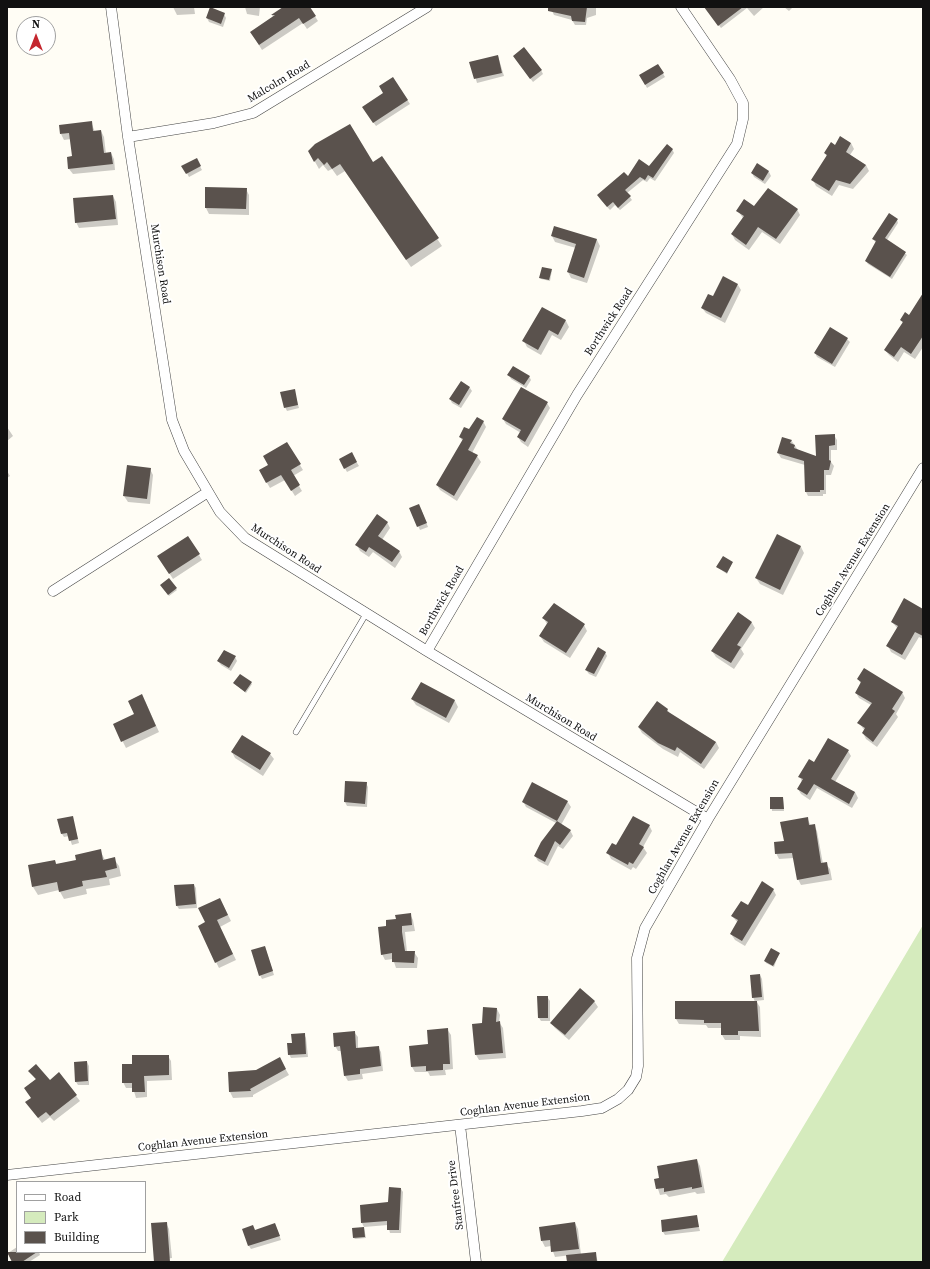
<!DOCTYPE html>
<style>
body{margin:0}
#map{position:relative;width:930px;height:1269px;overflow:hidden;background:#fffdf5;font-family:"Source Serif 4",serif}
canvas{display:block}
.frame{position:absolute;inset:0;border:8px solid #111;pointer-events:none}
.legend{position:absolute;left:16px;top:1181px;width:130px;height:72px;box-sizing:border-box;background:#fff;border:1px solid #a0a0a0;margin:0;padding:5px 7px;list-style:none;font-size:12px;color:#111}
.legend li{display:flex;align-items:center;gap:8px;height:20px}
.legend b{width:20px;border:1px solid #a0a0a0}
.north{position:absolute;left:16px;top:16px;width:40px;height:40px;box-sizing:border-box;background:#fff;border:1px solid #a0a0a0;border-radius:50%;rotate:0deg;font-size:11px;font-weight:700;line-height:16px;text-align:center;color:#111}
.north::after{content:'';display:block;margin:auto;width:14px;height:18px;background:#c4262e;clip-path:polygon(50% 0,100% 100%,50% 72%,0 100%)}
</style>
<div id="map">
<canvas width="930" height="1269"></canvas>
<div class="frame"></div>
<ul class="legend">
<li><b style="height:5px;background:#fff"></b>Road</li>
<li><b style="height:11px;background:#d5ebbd"></b>Park</li>
<li><b style="height:11px;background:#5a524d"></b>Building</li>
</ul>
<div class="north">N</div>
</div>
<script>
const context = document.querySelector('canvas').getContext('2d');
context.lineJoin = 'round';
function paint(path, color) { context.fillStyle = color; context.fill(path, 'evenodd'); }
const shape = rows => new Path2D(rows.map(r => 'M' + r).join(''));
function stroke(path, color, width, dash) { context.strokeStyle = color; context.lineWidth = width; context.lineCap = dash ? 'butt' : 'round'; context.setLineDash(dash || []); context.stroke(path); }
function drawText(font, color, halo, rows, align = 'center') {
  context.font = font + ' "Source Serif 4",serif'; context.lineWidth = 4; context.setLineDash([]); context.textBaseline = 'middle'; context.strokeStyle = halo; context.fillStyle = color; for (const [text, x, y, turn = 0] of rows) {
    context.save(); context.translate(x, y); context.rotate((+turn || 0) * Math.PI / 180); context.textAlign = isNaN(turn) ? turn : align; if (halo) context.strokeText(text, 0, 0); context.fillText(text, 0, 0); context.restore();
  }
}
const green = shape([
 [923,925,923,1262,722,1262,824,1092]
]);
const shadow = shape([
 [173,7,194,7,195,14,177,15],
 [245,7,260,7,259,16,247,14],
 [284,7,309,7,318,21,307,29,303,23,262,50,254,37,273,17,272,15],
 [553,7,596,7,596,15,587,18,586,25,575,25,572,20,554,15,552,11],
 [710,7,764,7,754,16,747,8,721,28,709,13],
 [784,7,793,7,789,11],
 [211,9,224,14,226,18,223,27,209,22,207,18],
 [498,56,504,76,477,83,471,62],
 [514,57,541,70,543,74,533,82],
 [658,65,665,77,647,88,641,76],
 [393,78,410,104,376,126,365,111,384,93],
 [91,122,95,132,101,131,104,137,106,154,111,153,114,159,115,170,73,174,69,169,73,157,71,139,64,140,61,134],
 [851,143,854,149,850,155,866,165,869,171,853,189,839,185,832,196,816,186,813,180,827,157,825,153,835,146],
 [672,149,674,153,655,181,650,178,647,182,643,180,627,193,632,200,620,210,615,205,610,210,600,199,628,178,650,167],
 [309,151,373,163,382,157,442,246,411,267,345,171,337,176,332,169,328,171,323,165,319,169],
 [196,159,202,170,189,177,183,166],
 [757,165,769,172,771,176,765,184,754,177,752,173],
 [246,189,249,195,249,215,209,214,206,208],
 [113,196,116,202,118,225,79,228,76,222],
 [755,208,797,209,800,215,780,244,762,232,749,250,735,240,732,234,743,218,738,211],
 [897,220,898,223,887,240,907,255,892,279,868,264,866,261,876,243,873,239],
 [554,228,597,240,600,246,587,283,571,278,568,272,576,248,555,242,552,236],
 [552,270,550,281,541,279,540,278],
 [738,285,741,290,725,323,706,313,702,308,714,297],
 [923,306,923,347,915,359,904,352,898,362,889,355,885,350,903,324,901,320],
 [542,308,566,321,569,327,561,340,552,335,541,355,527,347,524,341],
 [847,339,850,342,835,367,817,357,815,353],
 [509,375,529,376,531,380,526,388,511,379],
 [470,388,472,391,461,408,452,403,450,399],
 [294,390,299,408,287,411,285,407],
 [547,403,550,408,528,447,521,442,518,437,521,433,506,424,503,419],
 [483,421,486,427,472,453,477,456,481,462,457,501,440,490,437,485,463,442,460,437],
 [7,427,13,436,7,441],
 [834,435,837,440,837,450,831,450,831,462,834,466,831,475,826,475,826,494,823,494,823,496,808,496,806,492,805,465,781,458,778,453,791,440,798,450,817,457],
 [287,444,303,470,293,476,302,491,295,496,285,480,270,488,260,471,269,466],
 [351,453,359,466,347,472,340,459],
 [150,469,153,475,150,504,128,502,124,496],
 [7,471,10,476,7,478],
 [410,508,421,509,428,527,420,530],
 [387,522,390,528,382,540,399,551,402,557,395,568,373,552,369,557,360,551,357,545],
 [777,536,801,547,804,553,783,595,760,584,756,578],
 [199,555,202,560,173,579,162,562],
 [732,563,727,574,717,567],
 [162,587,176,589,177,590,169,596],
 [923,610,923,639,919,637,905,660,891,652,888,646,898,629,892,622],
 [738,613,752,623,755,628,741,649,744,654,734,669,716,657,712,651],
 [544,619,584,625,587,631,570,658,544,642,540,636,547,624],
 [605,652,607,656,596,677,589,674,586,670],
 [235,657,237,661,231,671,221,665,218,661],
 [858,679,902,692,905,698,896,714,898,717,877,747,866,739,863,733,865,731,859,723,871,705,859,698,856,693,861,684],
 [234,683,251,683,252,684,246,693],
 [421,683,455,701,458,707,449,723,416,705,412,699],
 [145,701,159,732,126,748,114,724,136,715],
 [667,709,670,714,716,742,719,748,704,769,680,752,678,757,663,749,642,733,639,728],
 [848,751,851,756,835,782,855,792,858,798,852,808,817,788,810,800,801,794,798,789,802,782,800,777,814,763],
 [232,752,270,754,274,759,263,776,235,758],
 [346,782,366,783,368,787,367,807,347,806,345,802],
 [771,798,783,798,784,811,772,811],
 [523,801,567,801,571,807,561,825,570,830,573,836,563,849,558,846,548,866,538,861,535,856,556,823,526,807],
 [72,817,79,843,72,845,69,836,64,837,62,834],
 [807,818,811,826,814,825,817,831,823,864,826,864,830,869,832,880,801,885,798,879,794,858,779,859,776,853],
 [649,825,652,831,643,847,647,853,636,869,633,867,631,870,611,859,608,853],
 [100,850,105,860,114,859,119,866,121,876,109,879,110,885,86,889,87,894,64,899,59,890,38,895,33,887,55,861,57,865,77,861],
 [194,885,196,888,197,908,179,909,177,906],
 [773,889,776,895,745,946,735,940,731,934,738,923,732,916],
 [223,905,231,921,220,927,236,960,219,968,216,962,206,923],
 [410,914,413,920,415,931,405,932,407,952,414,952,418,958,417,968,396,968,393,959,385,960,382,954,387,927],
 [265,947,274,975,262,979,260,975],
 [779,953,774,967,766,963,765,961],
 [760,975,762,979,764,1000,756,1001,760,1007,761,1037,740,1036,740,1040,725,1040,722,1035,722,1028,708,1028,706,1025,679,1024,676,1019,755,1002,753,997],
 [548,998,550,1001,550,1021,541,1021,539,1018],
 [594,1001,598,1007,569,1040,555,1028,551,1023],
 [497,1009,500,1015,499,1022,503,1028,506,1058,479,1060,476,1055,483,1024],
 [447,1029,451,1035,453,1069,445,1070,446,1075,430,1076,428,1072,415,1072,412,1067,429,1045],
 [354,1032,358,1037,358,1049,378,1047,381,1052,383,1071,362,1074,363,1079,348,1081,345,1076,342,1051,338,1051,335,1046],
 [304,1034,306,1038,308,1057,291,1058,289,1054,293,1044],
 [168,1056,171,1061,172,1080,147,1081,147,1097,136,1098,133,1088,126,1088,123,1082,133,1065],
 [279,1058,289,1075,253,1095,253,1097,233,1098,230,1092,229,1073,256,1071],
 [87,1062,89,1066,89,1085,78,1085,76,1082],
 [30,1071,50,1081,59,1074,80,1101,54,1121,50,1117,42,1123,26,1102,32,1098,36,1080],
 [697,1160,700,1166,705,1193,697,1194,695,1192,669,1197,666,1194,660,1195,655,1180],
 [401,1189,403,1192,401,1233,390,1233,388,1225,364,1227,362,1223,389,1203],
 [696,1216,700,1231,665,1235,663,1232],
 [166,1223,169,1229,172,1258,157,1260],
 [575,1223,578,1229,581,1255,595,1253,598,1262,580,1262,580,1254,555,1257,551,1246,545,1247,542,1241],
 [275,1224,281,1240,251,1249,249,1246,255,1231],
 [364,1228,366,1238,355,1239,354,1238],
 [17,1247,17,1252,39,1252,40,1255,29,1262,13,1262,8,1253]
]);
const building = shape([
 [210,7,225,13,221,24,206,18],
 [283,7,310,7,316,16,303,24,299,18,259,45,250,32,275,15,271,15],
 [548,7,587,7,585,22,572,21,571,16,548,11],
 [704,7,743,7,718,26],
 [524,47,542,70,530,79,513,56],
 [498,55,502,73,474,79,469,62],
 [658,64,664,73,645,85,639,75],
 [393,77,408,100,373,123,362,107,383,93,379,86],
 [92,121,93,131,101,130,104,153,111,152,113,164,68,169,67,157,72,156,69,133,60,134,59,125],
 [350,124,373,162,382,156,439,238,406,260,340,164,332,169,327,162,324,165,318,158,314,162,308,151,315,144],
 [840,136,851,143,846,152,866,165,850,184,836,180,829,191,811,180,827,155,824,153,831,142,835,145],
 [667,144,673,149,653,178,648,175,645,180,640,177,625,190,631,196,618,208,613,202,607,207,597,195,624,172,628,176,639,159,649,166],
 [197,158,201,166,186,174,181,166],
 [757,163,769,171,763,181,751,173],
 [205,187,247,188,246,209,205,208],
 [768,188,798,209,776,239,758,227,746,245,731,234,744,216,736,211,744,199,754,206],
 [113,195,116,219,75,223,73,198],
 [889,213,898,219,885,238,906,252,890,277,865,261,876,241,872,239],
 [554,226,597,239,584,278,567,272,576,244,551,236],
 [542,267,552,269,549,280,539,278],
 [723,276,738,284,721,318,701,308,708,294,713,296],
 [923,293,923,336,911,354,901,347,894,357,884,350,903,322,900,320,905,312,909,315],
 [542,307,566,320,558,335,549,330,538,350,522,341],
 [830,327,848,338,832,364,814,353],
 [513,366,530,376,524,385,507,375],
 [461,381,470,387,459,405,449,399],
 [521,387,548,402,525,442,517,437,521,430,502,419],
 [295,389,298,405,284,408,280,392],
 [477,417,484,421,468,450,478,455,454,496,436,485,463,439,459,437,464,427,469,429],
 [835,434,835,445,829,446,829,460,831,461,829,470,824,470,824,490,820,490,820,492,805,492,804,461,777,453,782,437,792,440,790,443,795,445,794,448,816,456,815,435],
 [287,442,301,464,291,470,300,485,291,491,281,475,266,483,259,470,268,465,263,456],
 [352,452,357,462,344,469,339,459],
 [127,465,151,468,147,499,123,496],
 [419,504,427,523,417,527,409,508],
 [377,514,388,522,378,536,400,551,392,562,369,547,366,552,355,545],
 [777,534,801,546,780,590,755,578],
 [188,536,200,554,169,574,157,556],
 [723,556,733,562,727,573,716,567],
 [169,578,177,588,168,595,160,585],
 [904,598,923,609,923,636,915,632,902,655,886,646,898,626,891,622],
 [554,603,585,624,566,653,539,636,548,622,542,618],
 [738,612,752,622,737,645,741,647,731,663,711,651],
 [598,647,606,652,594,674,585,670],
 [224,650,236,656,229,668,217,661],
 [864,668,903,692,892,709,895,711,873,742,862,733,865,728,857,723,872,703,855,693,861,682,857,679],
 [240,674,252,682,245,692,233,683],
 [421,682,455,700,446,718,411,699],
 [142,694,156,726,121,742,113,724,134,714,128,701],
 [657,701,668,709,667,711,716,742,701,764,677,747,675,751,658,743,638,727],
 [242,735,271,753,260,770,231,752],
 [828,738,849,750,831,779,855,792,849,804,814,784,807,795,797,789,803,779,798,777,809,759,814,762],
 [345,781,367,782,365,804,344,802],
 [532,782,568,801,557,821,522,802],
 [770,797,783,797,784,809,770,809],
 [73,816,78,839,69,841,67,833,61,834,57,819],
 [633,816,650,825,639,844,644,847,633,864,629,862,628,865,606,853,612,843,616,845],
 [808,817,809,825,815,824,821,863,827,862,829,874,797,880,792,853,775,854,774,842,784,841,780,822],
 [557,821,571,830,560,845,555,841,545,862,534,856,541,842],
 [101,849,103,860,115,857,117,868,105,871,107,877,82,881,83,886,59,892,57,882,32,887,28,865,55,860,56,864,76,860,75,855],
 [762,881,774,889,742,941,730,934,738,920,731,916,741,901,748,905],
 [194,884,196,904,176,906,174,885],
 [220,898,228,915,217,920,233,954,215,963,198,926,205,922,198,908],
 [411,913,412,925,402,926,402,932,405,951,415,951,414,963,392,962,392,953,381,955,378,927,386,926,386,920,396,919,395,915],
 [265,946,273,971,259,976,251,950],
 [771,948,780,953,773,966,764,961],
 [760,974,762,997,752,998,750,975],
 [580,988,595,1001,565,1035,550,1023],
 [537,996,548,996,548,1018,538,1018],
 [675,1001,757,1001,759,1031,738,1031,738,1035,721,1035,721,1023,704,1023,704,1020,675,1019],
 [483,1007,497,1008,496,1022,500,1021,503,1053,475,1055,472,1024,482,1023],
 [448,1028,450,1064,443,1064,443,1070,426,1071,426,1066,411,1067,409,1046,428,1044,427,1030],
 [355,1031,356,1048,379,1046,381,1066,360,1069,360,1074,344,1076,340,1046,334,1047,333,1033],
 [305,1033,306,1054,288,1055,287,1043,292,1043,291,1034],
 [132,1055,169,1055,169,1075,144,1076,145,1092,132,1092,132,1083,122,1083,122,1064,132,1064],
 [280,1057,286,1069,250,1089,251,1091,229,1092,228,1072,256,1070],
 [87,1061,88,1081,75,1082,74,1062],
 [36,1064,50,1080,59,1072,77,1095,50,1116,46,1112,38,1118,25,1102,31,1098,24,1088,36,1079,28,1071],
 [697,1159,702,1187,692,1189,692,1187,664,1192,664,1188,656,1189,654,1179,659,1178,657,1166],
 [389,1187,401,1188,399,1230,387,1230,387,1221,361,1223,360,1205,388,1202],
 [697,1215,699,1227,662,1232,661,1220],
 [167,1222,170,1262,154,1262,151,1223],
 [575,1222,579,1249,551,1252,550,1240,541,1241,539,1227],
 [275,1223,280,1236,248,1246,242,1229,253,1225,255,1230],
 [364,1227,365,1237,353,1238,352,1228],
 [7,1252,37,1252,22,1262,12,1262],
 [596,1252,597,1262,567,1262,566,1255]
]);
const lane = shape([
 [296,732,366,614]
]);
const street = shape([
 [111,7,128,137,172,420,184,451,220,512,245,538,427,651,708,819],
 [128,137,214,123,253,113,427,7],
 [53,591,208,492],
 [427,651,577,395,737,144,743,119,743,103,730,79,681,7],
 [460,1125,476,1262],
 [7,1175,582,1111,602,1108,618,1099,628,1090,636,1077,638,1066,637,958,645,928,708,819,923,468]
]);
const streetNames = [
 ["Malcolm Road",279,82,-31],
 ["Murchison Road",160,264,81],
 ["Borthwick Road",609,322,-57],
 ["Murchison Road",286,549,33],
 ["Coghlan Avenue Extension",853,560,-58],
 ["Borthwick Road",442,601,-60],
 ["Murchison Road",561,718,31],
 ["Coghlan Avenue Extension",684,837,-60],
 ["Coghlan Avenue Extension",525,1105,-7],
 ["Coghlan Avenue Extension",203,1141,-6],
 ["Stanfree Drive",456,1195,-97]
];
paint(green, '#d5ebbd');
paint(shadow, '#0003');
paint(building, '#5a524d');
stroke(lane, '#444', 6);
stroke(street, '#444', 11);
stroke(lane, '#fff', 5);
stroke(street, '#fff', 10);
drawText('11px', '#111', '#fff', streetNames);
</script>
